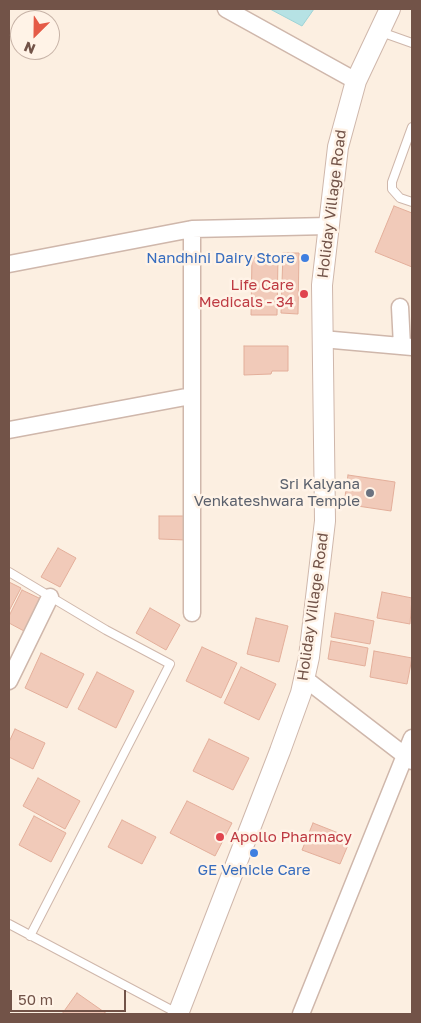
<!DOCTYPE html>
<style>
body{margin:0}
#map{position:relative;width:421px;height:1023px;overflow:hidden;background:#fcefe1;font-family:"Golos Text",sans-serif}
canvas{display:block}
.frame{position:absolute;inset:0;border:10px solid #725348;pointer-events:none}
.north{position:absolute;left:10px;top:10px;width:50px;height:50px;box-sizing:border-box;background:#fff3e7;border:1px solid #c7b3a7;border-radius:50%;rotate:203deg;font-size:14px;font-weight:700;line-height:20px;text-align:center;color:#725348}
.north::after{content:'';display:block;margin:auto;width:18px;height:22px;background:#e55b47;clip-path:polygon(50% 0,100% 100%,50% 72%,0 100%)}
.scale{position:absolute;left:10px;top:990px;width:116px;height:22px;box-sizing:border-box;border:2px solid #725348;border-top:0;padding-left:6px;font-size:15px;line-height:18px;white-space:nowrap;color:#725348;-webkit-text-stroke:4px #fff3e7;paint-order:stroke}
</style>
<div id="map">
<canvas width="421" height="1023"></canvas>
<div class="frame"></div>
<div class="north">N</div>
<div class="scale">50 m</div>
</div>
<script>
const context = document.querySelector('canvas').getContext('2d');
context.lineJoin = 'round';
function paint(path, color) { context.fillStyle = color; context.fill(path, 'evenodd'); }
const shape = rows => new Path2D(rows.map(r => 'M' + r).join(''));
function stroke(path, color, width, dash) { context.strokeStyle = color; context.lineWidth = width; context.lineCap = dash ? 'butt' : 'round'; context.setLineDash(dash || []); context.stroke(path); }
function drawText(font, color, halo, rows, align = 'center') {
  context.font = font + ' "Golos Text",sans-serif'; context.lineWidth = 5; context.setLineDash([]); context.textBaseline = 'middle'; context.strokeStyle = halo; context.fillStyle = color; for (const [text, x, y, turn = 0] of rows) {
    context.save(); context.translate(x, y); context.rotate((+turn || 0) * Math.PI / 180); context.textAlign = isNaN(turn) ? turn : align; if (halo) context.strokeText(text, 0, 0); context.fillText(text, 0, 0); context.restore();
  }
}
const water = shape([
 [270,9,314,9,302,26,270,9]
]);
const building = shape([
 [394,206,412,213,412,267,375,252,394,206],
 [283,253,299,253,298,314,281,313,283,253],
 [252,256,278,257,277,315,251,315,252,256],
 [244,346,288,346,288,371,272,371,271,374,244,375,244,346],
 [348,475,395,482,391,511,344,504,348,475],
 [159,516,186,516,186,540,159,539,159,516],
 [58,548,76,558,60,587,41,577,58,548],
 [9,582,21,588,9,611,9,582],
 [22,590,41,599,24,631,9,623,9,616,22,590],
 [382,592,412,598,410,624,377,618,382,592],
 [150,608,180,625,166,650,136,633,150,608],
 [335,613,374,621,370,644,331,637,335,613],
 [256,618,288,626,279,662,247,654,256,618],
 [331,641,368,648,365,666,328,659,331,641],
 [202,647,237,663,221,698,186,681,202,647],
 [374,651,412,658,407,684,370,677,374,651],
 [41,653,84,674,67,708,25,688,41,653],
 [241,667,276,684,259,720,224,703,241,667],
 [97,672,134,691,116,728,78,709,97,672],
 [15,729,45,743,33,769,9,757,9,742,15,729],
 [209,739,249,758,233,790,193,771,209,739],
 [38,778,80,801,65,829,23,806,38,778],
 [187,801,232,823,215,856,170,833,187,801],
 [34,816,66,833,51,862,19,845,34,816],
 [122,820,156,837,142,864,108,847,122,820],
 [313,823,351,838,340,864,302,850,313,823],
 [77,993,107,1014,62,1014,77,993]
]);
const service = shape([
 [381,32,412,43],
 [412,127,392,182,392,189,400,198,412,202],
 [9,572,106,630,170,664,30,936],
 [9,924,177,1013]
]);
const minor = shape([
 [226,9,356,81],
 [192,229,192,613],
 [9,264,192,229,329,226],
 [400,307,402,346],
 [322,339,412,347],
 [9,430,191,396],
 [304,678,412,761],
 [9,681,50,597],
 [301,1014,412,738]
]);
const tertiary = shape([
 [178,1014,280,751,301,693,309,657,325,521,322,285,338,147,356,81,390,9]
]);
const markers = [
 [305,258,5,"#3f7fe0"],
 [304,294,5,"#e0444e"],
 [370,493,5,"#6b7280"],
 [220,837,5,"#e0444e"],
 [254,853,5,"#3f7fe0"]
];
const streetNames = [
 ["Holiday Village Road",332,204,-83],
 ["Holiday Village Road",313,607,-82]
];
const shopNames = [
 ["Nandhini Dairy Store",295,258],
 ["GE Vehicle Care",254,870,"center"]
];
const healthNames = [
 ["Life Care",294,285],
 ["Medicals - 34",294,302],
 ["Apollo Pharmacy",230,837,"left"]
];
const worshipNames = [
 ["Sri Kalyana",360,484],
 ["Venkateshwara Temple",360,501]
];
paint(water, '#b6e2e4');
stroke(water, '#9dd3d6', 1);
paint(building, '#f1cab9');
stroke(building, '#e3ae9a', 1);
stroke(service, '#cfb7ab', 10);
stroke(minor, '#cfb7ab', 19);
stroke(tertiary, '#cfb7ab', 22);
stroke(service, '#fff', 8);
stroke(minor, '#fff', 16);
stroke(tertiary, '#fff', 20);
for (const [x, y, r, color] of markers) { const dot = new Path2D(); dot.arc(x, y, r, 0, 2 * Math.PI); context.fillStyle = color; context.fill(dot); stroke(dot, '#fff3e7', 2); }
drawText('15px', '#725348', '#fff3e7', streetNames);
drawText('15px', '#366cbe', '#fff3e7', shopNames, 'right');
drawText('15px', '#be3a42', '#fff3e7', healthNames, 'right');
drawText('15px', '#5b616d', '#fff3e7', worshipNames, 'right');
</script>
